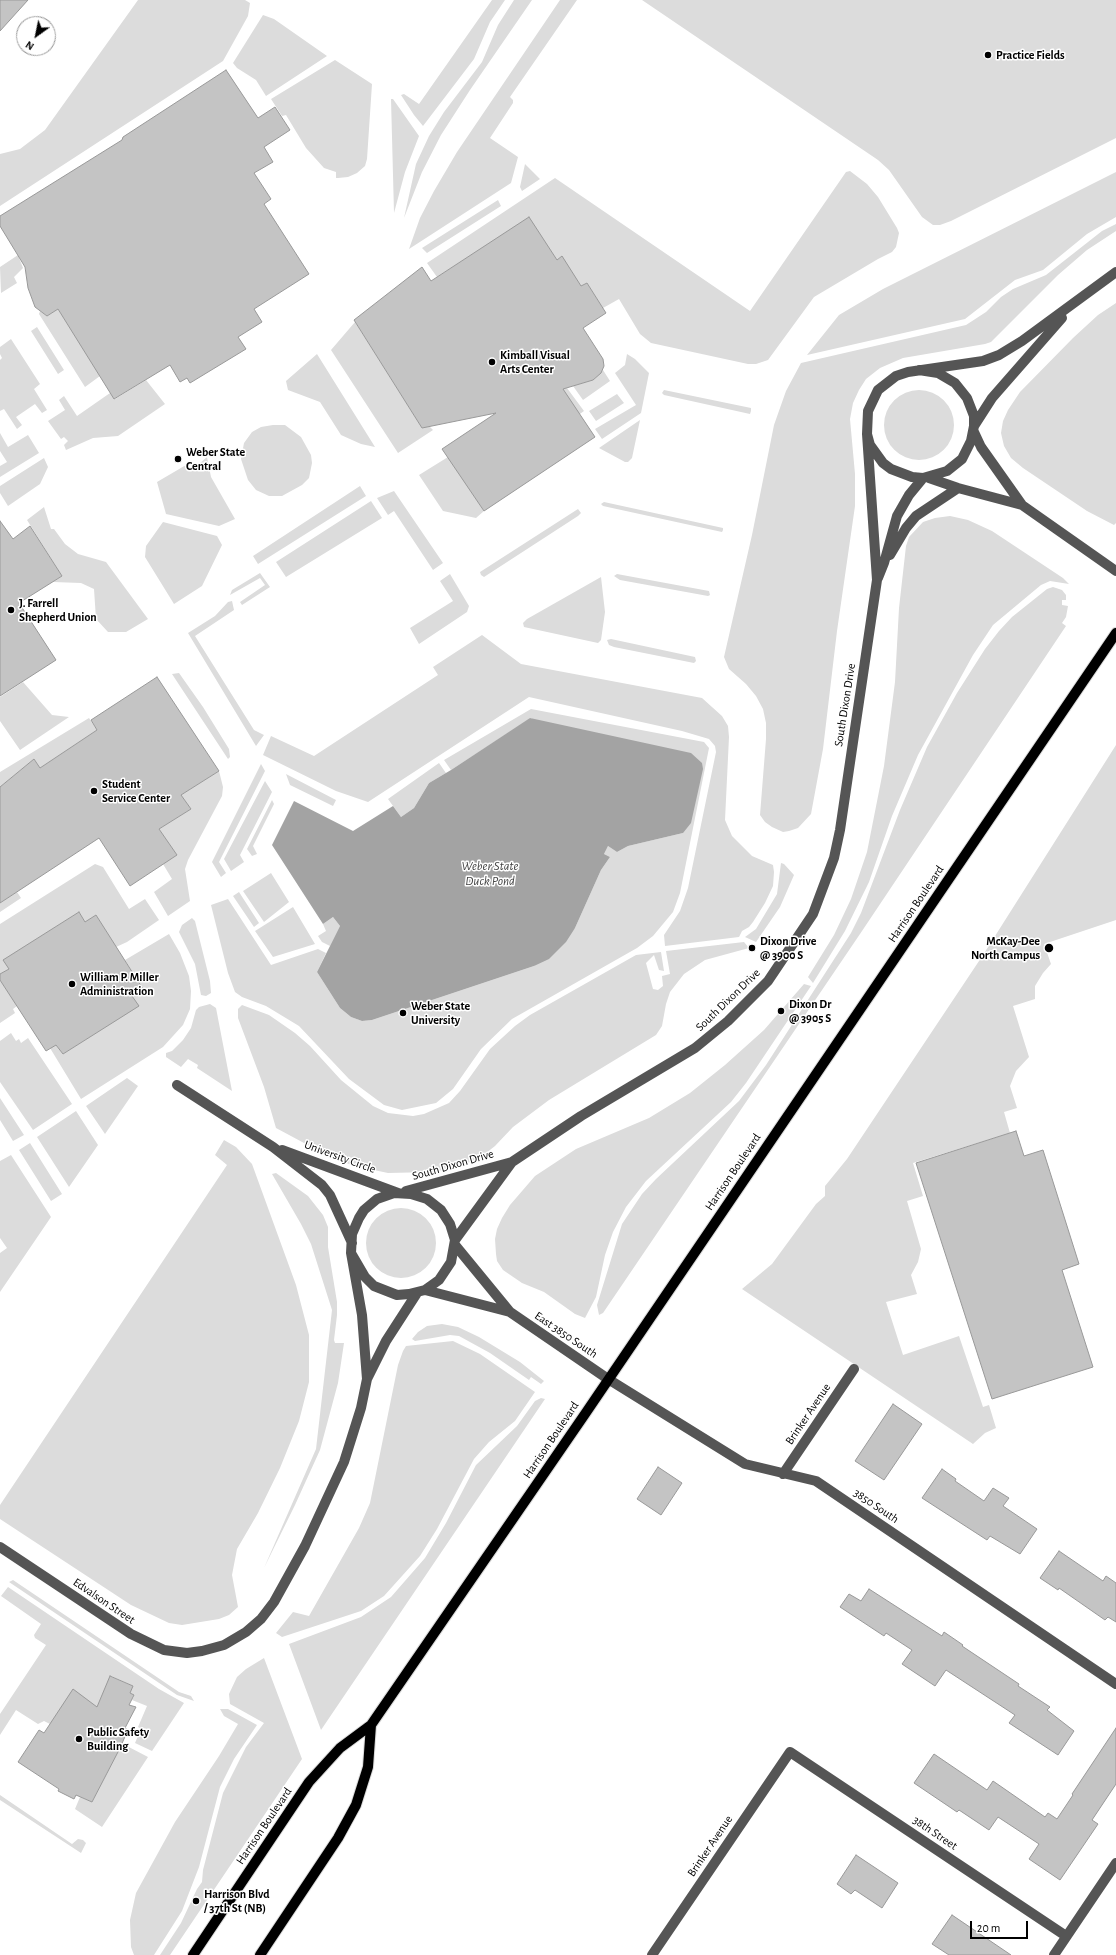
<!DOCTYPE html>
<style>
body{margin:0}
#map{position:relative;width:1116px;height:1955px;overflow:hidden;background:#fff;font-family:"Alegreya Sans",sans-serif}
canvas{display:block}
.north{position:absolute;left:16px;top:16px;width:40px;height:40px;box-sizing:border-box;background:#fff;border:1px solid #999;border-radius:50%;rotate:213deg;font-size:11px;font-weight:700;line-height:16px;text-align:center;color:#000}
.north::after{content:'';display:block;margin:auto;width:14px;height:18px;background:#000;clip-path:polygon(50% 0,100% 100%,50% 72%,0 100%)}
.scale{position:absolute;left:970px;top:1921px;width:58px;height:18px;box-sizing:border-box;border:2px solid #000;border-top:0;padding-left:5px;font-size:12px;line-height:14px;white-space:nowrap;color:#000;-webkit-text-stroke:3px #fff;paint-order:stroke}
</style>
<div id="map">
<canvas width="1116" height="1955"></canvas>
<div class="north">N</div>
<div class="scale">20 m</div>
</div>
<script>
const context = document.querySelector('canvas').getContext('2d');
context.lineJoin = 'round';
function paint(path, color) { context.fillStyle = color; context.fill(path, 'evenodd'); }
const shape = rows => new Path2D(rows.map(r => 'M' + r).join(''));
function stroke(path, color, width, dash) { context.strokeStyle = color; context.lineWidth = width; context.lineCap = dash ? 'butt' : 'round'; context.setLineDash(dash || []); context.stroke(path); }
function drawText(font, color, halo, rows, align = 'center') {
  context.font = font + ' "Alegreya Sans",sans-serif'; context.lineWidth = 3; context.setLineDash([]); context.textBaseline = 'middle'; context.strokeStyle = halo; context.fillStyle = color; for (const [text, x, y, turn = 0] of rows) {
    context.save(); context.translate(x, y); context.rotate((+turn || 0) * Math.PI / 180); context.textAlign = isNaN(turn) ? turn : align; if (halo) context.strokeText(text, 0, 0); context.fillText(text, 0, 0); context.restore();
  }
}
const green = shape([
 [138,0,245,0,250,3,248,16,223,61,0,206,0,154,20,149,45,130],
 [492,0,505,0,490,22,474,59,423,126,414,115,401,95,404,94,419,104],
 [514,0,532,0,470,90,441,135,422,172,404,218,416,164,429,136,444,112,482,62,498,25],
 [560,0,577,0,510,97,513,100,513,103,490,138,518,157,511,183,409,249,420,218,434,191,457,152],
 [642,0,1116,0,1116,138,951,221,940,225,933,225,922,217,889,170,878,160],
 [263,15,274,19,327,56,266,96,256,80,237,68,233,63],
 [335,60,372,84,367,159,365,166,357,173,348,177,338,178,336,178,336,172,324,168,306,148,286,115,282,116,271,99],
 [391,99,393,99,419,136,405,172,394,213],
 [525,164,540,179,522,191,520,187],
 [850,171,867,184,878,197,897,228,899,233,896,247,892,252,878,259,814,297,768,360,756,364,748,364,651,343,640,334,619,299,603,308,587,283,581,286,561,257,557,260,529,218,437,277,427,263,555,178,750,311,846,172],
 [1116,172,1116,217,1087,234,1043,270,1015,280,965,319,807,355,839,315,883,289],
 [498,200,501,206,427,253,422,248],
 [1116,224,1116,231,1087,250,1058,275,991,342,985,344,903,358,880,368,866,379,859,390,853,403,850,419,855,474,855,506,837,631,823,749,811,814,798,828,789,831,783,832,772,827,765,822,760,815,766,739,766,723,763,709,756,696,746,684,729,669,724,657,752,535,774,425,786,391,801,363,966,325,986,312,1001,297,1013,289,1046,275,1102,231],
 [18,255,23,268,14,277,17,283,1,293,0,267],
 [1116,303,1116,523,1114,525,1087,511,1023,468,1011,458,1004,446,1001,433,1003,421,1008,410,1020,392,1073,338,1098,315],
 [58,309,100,376,85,387,39,314,40,311,47,316],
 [355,322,422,428,429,426,433,430,398,453,331,350],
 [37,327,64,370,58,374,31,331],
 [11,339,40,384,34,389,47,410,42,413,35,404,16,417,22,425,17,429,4,409,0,411,0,360,2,358,0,354,0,347],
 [317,354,375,447,361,444,341,435,320,402,288,390,286,381],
 [627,354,635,359,649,373,641,413,602,439,595,429,636,405,615,373,625,365],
 [603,370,610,381,583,400,573,386,593,380],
 [146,380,165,404,118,436,93,438,66,450,64,445,68,441,64,437,61,439,48,421,65,410,59,400,64,396,77,416,110,393,115,399],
 [567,388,584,411,570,421,551,392],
 '884 425a35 35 0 1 1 70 0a35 35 0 1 1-70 0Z',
 [664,390,751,408,751,411,750,414,664,395,662,393],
 [617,394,624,403,596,421,589,411],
 [640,420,632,458,628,462,625,462,599,448],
 [273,425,285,425,301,437,311,455,312,463,309,478,302,485,282,496,269,496,256,490,248,480,241,459,244,443,252,432,261,427],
 [0,433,8,447,28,435,39,453,0,477,0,466,7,462,0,451],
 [207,457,211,477,235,519,219,526,166,514,157,482,186,465,192,470],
 [448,457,484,511,476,518,443,511,419,475],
 [44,458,48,467,40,484,8,506,0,493,0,486],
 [360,486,366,496,258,564,253,556],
 [394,491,443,563,433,570,394,511,388,515,377,498],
 [371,501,382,518,286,577,276,562],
 [604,502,723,528,723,530,722,532,603,506,601,504],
 [44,507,51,529,54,529,65,544,78,554,106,562,148,619,126,632,108,632,96,619,94,589,81,583,53,582,62,576,27,520],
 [578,509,581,513,578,516,484,577,481,575,480,572],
 [950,516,968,520,992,531,1063,578,1069,584,1050,581,1041,585,993,625,973,655,918,755,892,816,869,882,845,931,813,983,808,977,834,935,851,899,867,852,884,766,895,682,899,608,906,546,909,537,923,522,935,518],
 [163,522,217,536,222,545,202,586,174,604,145,557,146,546],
 [260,573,270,587,242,605,240,602,265,585,260,578,230,595,232,590],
 [450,574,469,606,467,612,419,644,410,628,453,601,440,581],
 [617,574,709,591,710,595,708,596,620,580,614,576],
 [601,577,605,612,601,640,598,643,524,627,523,623,527,619],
 [1053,587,1062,590,1066,595,1066,600,1062,600,1062,605,1068,606,1066,617,1062,623,1066,626,860,934,603,1313,599,1315,597,1305,622,1224,642,1194,656,1179,739,1101,766,1065,851,933,861,913,900,810,927,747,957,693,985,649,999,631,1012,617,1047,589],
 [232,601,234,610,195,636,254,730,264,735,256,746,188,633,215,616,228,602],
 [482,635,521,664,702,698,722,716,728,726,729,737,725,820,732,836,752,856,773,865,774,872,773,886,765,903,753,922,749,927,742,931,739,937,665,946,664,935,680,911,688,888,716,752,715,746,709,739,682,731,529,697,368,802,336,791,263,755,271,736,314,756,438,675,433,667],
 [611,639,695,657,696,661,694,663,614,647,609,645,607,640],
 [179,673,203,707,229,749,230,757,228,759,172,674],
 [23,682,52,715,69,717,20,750,0,721,0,697],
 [531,709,704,742,709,748,680,893,673,912,653,936,637,948,512,1019,481,1049,453,1089,436,1103,402,1110,384,1105,349,1079,299,1026,266,1006,242,997,235,992,228,973,211,905,228,899,271,965,318,949,326,953,317,972,340,1008,351,1017,362,1021,372,1020,534,966,575,928,601,870,610,857,604,854,608,846,617,852,628,846,683,833,531,718,451,770,444,760],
 [89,718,97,730,40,768,34,759,0,787,0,772],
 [1116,745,1116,920,1044,944,1051,964,1043,973,1035,986,1035,999,1013,1006,1029,1057,1016,1071,1010,1086,1017,1108,1004,1112,1010,1133,913,1163,923,1196,907,1201,921,1249,918,1262,911,1275,917,1294,886,1302,903,1355,959,1336,983,1407,989,1405,996,1428,985,1433,973,1444,742,1289,772,1264,816,1204,825,1196,825,1186,847,1159,983,955],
 [439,763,446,773,429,783,414,808,401,817,388,799],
 [261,764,265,771,219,862,226,873,221,877,212,862],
 [219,771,223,787,222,796,188,860,185,869,190,901,168,916,154,892,172,879,163,864,177,855,159,829,191,809,181,795],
 [286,774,336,800,333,806,290,785],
 [265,781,272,792,240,855,244,862,231,871,224,859],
 [272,800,274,804,253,846,257,854,252,856,247,849],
 [781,863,784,864,794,875,780,907,756,942,745,937,756,929,777,894],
 [95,864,103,867,129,909,145,899,159,920,127,942,116,947,96,915,85,922,79,912,4,960,9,969,0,974,0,924],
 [271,873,289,902,264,922,243,891],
 [17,892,21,898,0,912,0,903],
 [239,892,259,923,254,927,233,896],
 [293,907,315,944,273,957,255,931],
 [333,917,340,926,330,946,322,942,318,936,326,931,323,924],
 [192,918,195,921,210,981,211,993,206,996,201,995,195,964,179,932,182,925],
 [169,934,180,953,189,976,191,991,190,1009,183,1025,163,1047,81,1099,50,1048,56,1045,63,1054,138,1006,132,996,143,989,125,960],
 [744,942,749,948,705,960,684,974,670,992,666,1004,662,1026,656,1035,549,1100,513,1127,495,1146,481,1157,459,1167,432,1172,388,1173,355,1166,332,1158,276,1128,264,1087,238,1018,238,1009,242,1005,269,1015,295,1033,310,1046,341,1080,373,1106,388,1113,413,1116,424,1114,449,1103,460,1091,490,1049,515,1026,530,1015,636,955,661,952,664,971,659,970,654,955,646,963,653,989,658,990,663,986,662,976,670,974,666,951],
 [0,980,17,1006,13,1009,15,1013,0,1023],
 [804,984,811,986,746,1083,731,1102,646,1181,626,1207,613,1232,605,1255,596,1297,585,1318,575,1314,544,1292,522,1283,503,1270,497,1261,496,1254,495,1239,497,1229,502,1218,510,1205,535,1176,576,1149,649,1118,690,1093,725,1065,764,1030],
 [210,1004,216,1008,232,1091,200,1070,197,1068,198,1065,188,1059,181,1067,166,1057,166,1053,172,1051,183,1040,191,1028,196,1010,199,1007],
 [11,1033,16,1041,19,1039,21,1043,28,1038,72,1104,33,1130,0,1082,0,1041],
 [127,1078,138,1086,105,1134,86,1106],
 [0,1098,24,1135,13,1141,0,1120],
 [76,1111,98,1145,69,1187,37,1137],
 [224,1140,236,1147,252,1164,296,1285,309,1335,309,1382,299,1421,280,1468,258,1513,237,1549,232,1575,238,1607,229,1615,219,1619,182,1625,169,1623,131,1605,0,1519,0,1505,227,1165,215,1155],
 [30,1143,62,1194,51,1201,19,1150],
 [11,1155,51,1217,0,1292,0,1253,7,1248,0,1238,0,1161],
 [276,1173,308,1196,323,1215,328,1227,328,1247,337,1302,337,1315,334,1340,335,1343,344,1343,338,1383,320,1450,295,1505,264,1568,316,1449,332,1310,311,1244,301,1224,272,1174],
 '366 1243a35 35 0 1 1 70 0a35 35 0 1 1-70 0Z',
 [442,1324,458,1327,479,1337,520,1362,544,1381,541,1384,531,1377,529,1380,490,1353,459,1336,450,1335,415,1341,412,1339,418,1332,427,1326],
 [453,1341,480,1354,535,1392,515,1421,489,1442,474,1459,437,1529,420,1556,384,1596,361,1611,282,1637,276,1633,293,1612,309,1616,359,1528,370,1503,398,1365,403,1351,406,1346],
 [541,1398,545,1399,321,1730,289,1644,361,1617,391,1597,425,1558,446,1523,476,1465,517,1426,535,1401],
 [13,1580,179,1692,191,1696,194,1701,177,1695,9,1582],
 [8,1587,159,1689,184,1703,152,1751,135,1743,141,1729,138,1727,147,1706,132,1700,134,1696,130,1693,133,1686,111,1676,97,1707,50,1724,44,1721,38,1724,16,1710,0,1735,0,1714,46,1645,35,1638,34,1635,41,1624,1,1596],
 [264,1658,302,1759,170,1955,160,1955,181,1923,197,1889,202,1882,203,1870,223,1793,246,1747,264,1723,230,1704,229,1694,237,1677,246,1669],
 [220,1709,228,1709,257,1725,234,1759,220,1787,199,1867,182,1911,154,1955,134,1955,131,1947,130,1920,136,1893,175,1822,219,1756,238,1724,224,1716],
 [125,1745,148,1757,102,1827,75,1809,80,1797,92,1802,120,1747,123,1748],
 [0,1795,72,1844,78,1839,83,1840,86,1843,81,1853,0,1800]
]);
const water = shape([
 [530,718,691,753,702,763,703,769,691,823,683,833,628,846,617,852,608,846,604,854,610,857,601,870,575,928,566,942,549,959,534,966,372,1020,362,1021,351,1017,340,1008,317,972,340,926,333,917,323,924,272,845,294,801,353,831,393,806,401,817,414,808,429,783,451,770]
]);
const building = shape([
 [0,0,28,0,0,31,0,0],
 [226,70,258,118,275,107,290,130,264,147,273,162,254,173,271,199,264,204,309,274,254,309,262,322,238,337,246,349,190,383,187,378,180,382,170,365,114,399,58,309,47,316,35,307,28,288,25,267,0,226,0,216,122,140,123,137,226,70],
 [529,217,557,260,562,256,581,286,587,283,606,313,583,328,603,359,604,366,601,373,593,380,563,389,595,437,484,511,442,449,496,413,422,428,354,320,422,267,431,281,529,217],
 [0,521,13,539,30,526,62,576,19,603,56,660,0,696,0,521],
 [157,677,219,771,181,795,191,809,159,829,177,855,130,886,99,838,0,903,0,787,34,759,40,768,97,730,91,720,157,677],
 [79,912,85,922,96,915,143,989,132,996,139,1006,63,1054,56,1045,46,1051,0,980,0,974,9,969,3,960,79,912],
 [1016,1131,1024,1156,1043,1150,1079,1264,1062,1270,1093,1367,992,1399,916,1163,1016,1131],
 [893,1404,922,1424,884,1480,855,1461,893,1404],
 [658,1467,682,1483,661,1515,637,1499,658,1467],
 [942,1469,956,1479,955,1481,984,1501,993,1488,1009,1498,1003,1506,1037,1529,1020,1554,990,1536,987,1540,922,1498,942,1469],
 [1059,1551,1103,1581,1106,1576,1116,1583,1116,1622,1108,1617,1105,1620,1059,1588,1058,1590,1040,1578,1059,1551],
 [869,1589,942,1636,944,1632,963,1645,962,1646,1019,1684,1018,1686,1050,1707,1047,1710,1074,1731,1058,1755,1009,1723,1015,1715,946,1670,935,1686,902,1664,912,1650,886,1633,884,1636,840,1607,849,1594,861,1601,869,1589],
 [110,1676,133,1686,130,1693,134,1695,129,1705,136,1707,125,1728,128,1730,119,1750,92,1802,76,1795,74,1799,58,1791,59,1789,18,1762,39,1730,44,1733,73,1689,97,1707,110,1676],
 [1116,1728,1116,1784,1092,1820,1098,1824,1060,1880,1029,1859,1039,1844,998,1817,989,1830,959,1810,957,1812,914,1783,934,1754,987,1790,993,1781,1045,1817,1048,1813,1057,1819,1073,1795,1072,1794,1116,1728],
 [856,1855,898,1883,882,1908,855,1890,851,1894,837,1884,856,1855],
 [952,1915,1011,1955,949,1955,932,1944,952,1915]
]);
const minor = shape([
 [919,370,938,373,955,383,967,398,974,416,974,426,971,441,962,459,947,471,923,478,912,477,891,469,883,463,870,445,867,434,868,411,878,390,896,376,908,372,983,361,999,355,1022,341,1116,272],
 [974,426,992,398,1062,318],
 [974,432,981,447,1022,505],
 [929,478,958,488,1022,505,1116,571],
 [890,555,906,528,916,516,958,488],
 [878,578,884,563,897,516,909,495,923,478],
 [177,1085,273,1147,322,1185,330,1195,352,1243],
 [282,1150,398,1193],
 [406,1191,512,1162],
 [455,1240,512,1162,581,1116,695,1048,728,1021,768,981,813,914,834,858,840,830,877,580,867,434],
 [455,1245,510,1312,608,1379,745,1464,816,1481,1116,1684],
 [351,1253,365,1277,374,1286,397,1295,409,1294,425,1290,439,1280,451,1262,455,1240,450,1224,441,1210,427,1199,411,1194,394,1193,377,1199,364,1210,359,1218,352,1234,351,1253,362,1315,367,1379],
 [425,1290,510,1312],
 [783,1474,854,1369],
 [0,1547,131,1634,164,1650,187,1653,202,1651,224,1645,246,1632,261,1619,274,1602,305,1546,344,1462,361,1408,367,1379,386,1341,417,1293],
 [652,1955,790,1752,1066,1936],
 [1054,1955,1116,1863]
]);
const major = shape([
 [193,1955,309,1782,340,1748,371,1725,585,1414,1116,633],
 [260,1955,338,1838,356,1805,368,1767,371,1725]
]);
const markers = [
 [988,55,4,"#000"],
 [492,362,4,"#000"],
 [178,459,4,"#000"],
 [11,610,4,"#000"],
 [94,791,4,"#000"],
 [752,948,4,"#000"],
 [1049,948,5,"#000"],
 [72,984,4,"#000"],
 [781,1011,4,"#000"],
 [403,1013,4,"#000"],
 [79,1739,4,"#000"],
 [196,1901,4,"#000"]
];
const poiNames = [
 ["Practice Fields",996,55],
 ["Kimball Visual",500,355],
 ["Arts Center",500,369],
 ["Weber State",186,452],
 ["Central",186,466],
 ["J. Farrell",19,603],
 ["Shepherd Union",19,617],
 ["Student",102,784],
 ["Service Center",102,798],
 ["Dixon Drive",760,941],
 ["@ 3900 S",760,955],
 ["McKay-Dee",1040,941,"right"],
 ["North Campus",1040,955,"right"],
 ["William P. Miller",80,977],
 ["Administration",80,991],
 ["Dixon Dr",789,1004],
 ["@ 3905 S",789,1018],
 ["Weber State",411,1006],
 ["University",411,1020],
 ["Public Safety",87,1732],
 ["Building",87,1746],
 ["Harrison Blvd",204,1894],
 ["/ 37th St (NB)",204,1908]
];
const streetNames = [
 ["South Dixon Drive",845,705,-81],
 ["Harrison Boulevard",916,904,-56],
 ["South Dixon Drive",728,1000,-44],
 ["University Circle",340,1157,20],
 ["South Dixon Drive",453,1165,-16],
 ["Harrison Boulevard",733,1172,-56],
 ["East 3850 South",566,1335,34],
 ["Brinker Avenue",808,1414,-56],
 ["Harrison Boulevard",551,1440,-56],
 ["3850 South",876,1506,34],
 ["Edvalson Street",104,1601,34],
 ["Harrison Boulevard",264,1826,-56],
 ["38th Street",935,1833,34],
 ["Brinker Avenue",710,1846,-56]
];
const waterNames = [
 ["Weber State",490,866],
 ["Duck Pond",490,881]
];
paint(green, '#dcdcdc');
paint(water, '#a3a3a3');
paint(building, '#c4c4c4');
stroke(building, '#999', 1);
stroke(major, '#dbdbdb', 12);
stroke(minor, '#555', 10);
stroke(major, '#000', 10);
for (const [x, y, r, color] of markers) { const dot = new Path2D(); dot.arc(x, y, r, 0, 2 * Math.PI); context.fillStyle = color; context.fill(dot); stroke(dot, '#fff', 1.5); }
drawText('bold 12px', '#000', '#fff', poiNames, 'left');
drawText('12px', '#000', '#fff', streetNames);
drawText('italic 13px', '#444', '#fff', waterNames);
</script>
